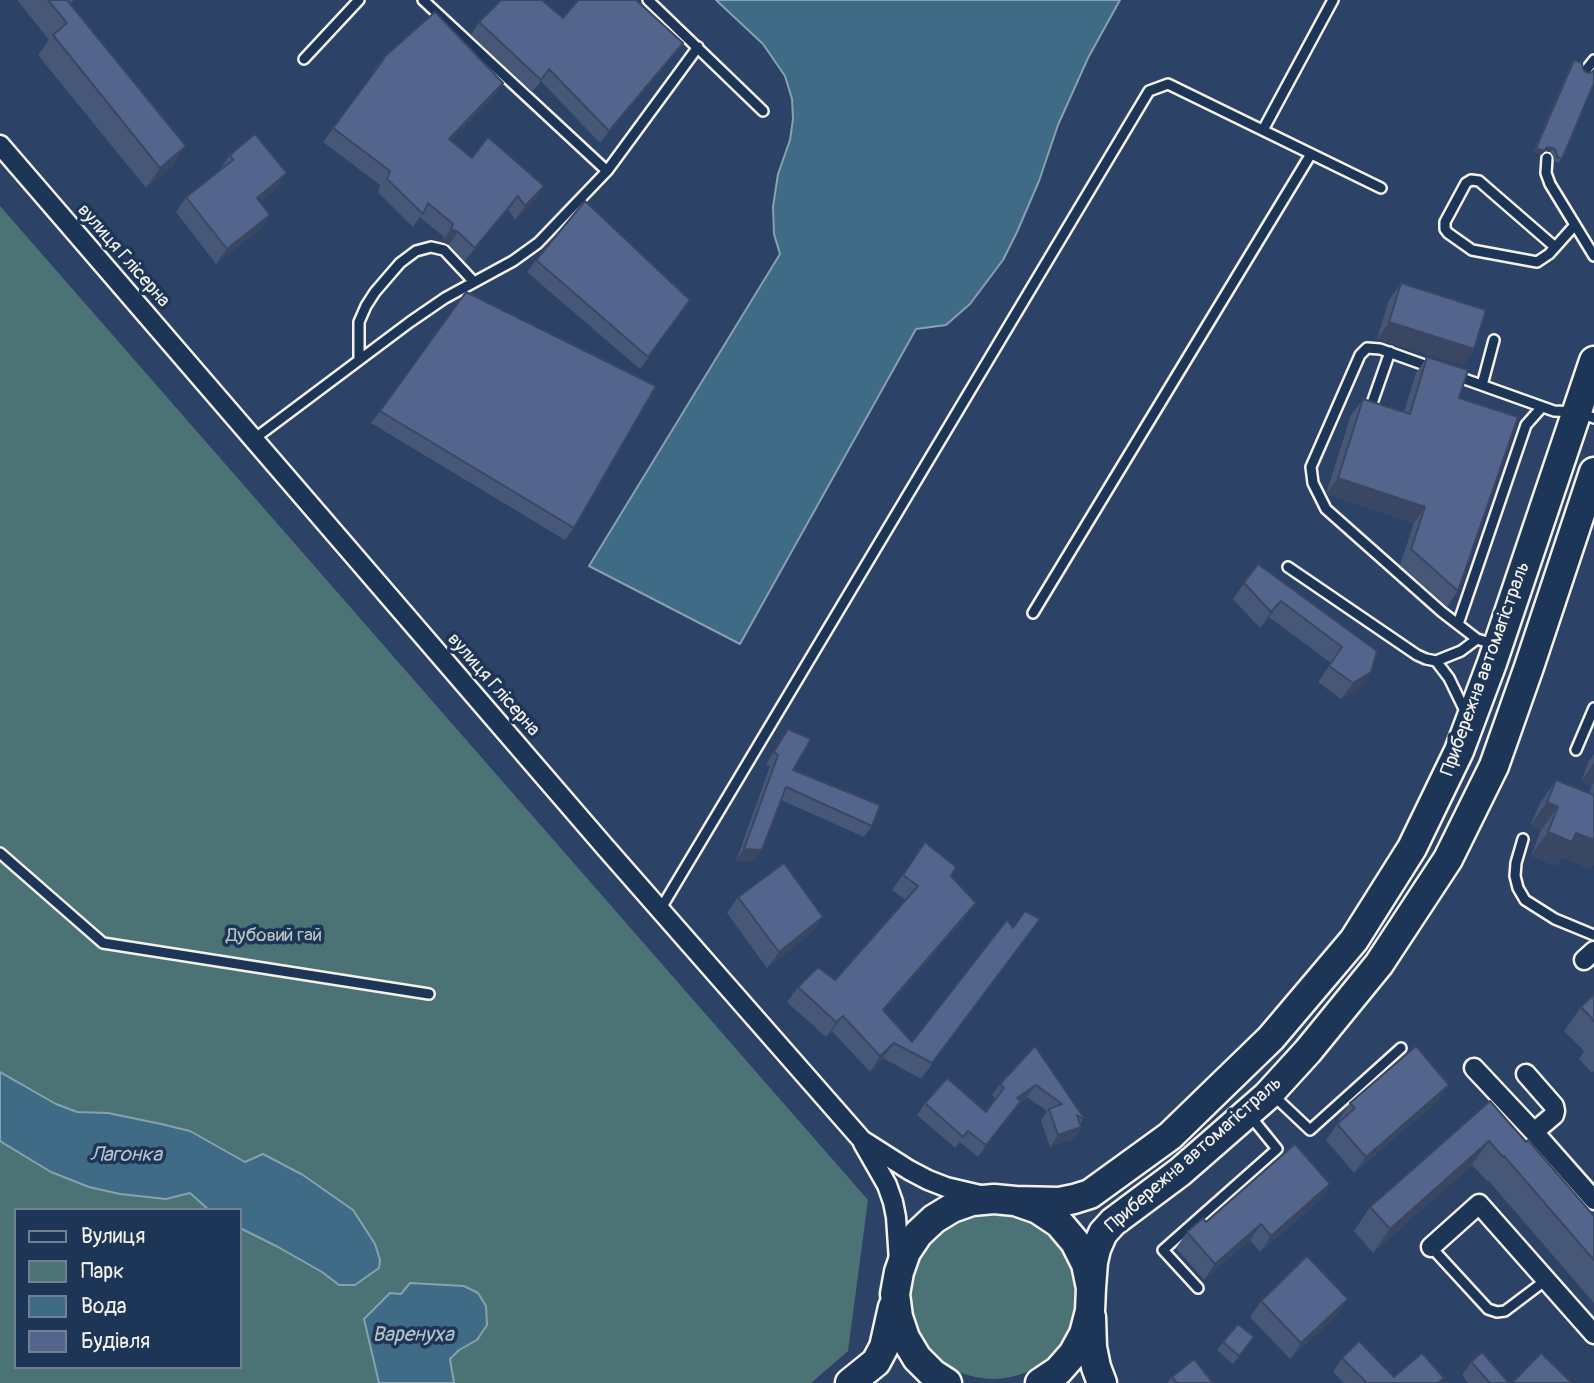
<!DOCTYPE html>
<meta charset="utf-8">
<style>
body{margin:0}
#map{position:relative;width:1594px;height:1383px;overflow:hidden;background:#2c4266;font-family:Pangolin,sans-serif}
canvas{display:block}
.legend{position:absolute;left:14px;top:1208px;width:228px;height:161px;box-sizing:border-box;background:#1d3557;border:2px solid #738091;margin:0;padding:9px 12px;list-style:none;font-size:21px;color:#f4f1e8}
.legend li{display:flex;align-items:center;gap:14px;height:35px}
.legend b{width:35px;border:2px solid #738091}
</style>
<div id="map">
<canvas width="1594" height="1383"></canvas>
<ul class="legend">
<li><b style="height:9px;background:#1d3557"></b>Вулиця</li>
<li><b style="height:19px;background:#4b7376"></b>Парк</li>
<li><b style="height:19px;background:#406b87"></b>Вода</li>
<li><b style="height:19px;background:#53658c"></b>Будівля</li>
</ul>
</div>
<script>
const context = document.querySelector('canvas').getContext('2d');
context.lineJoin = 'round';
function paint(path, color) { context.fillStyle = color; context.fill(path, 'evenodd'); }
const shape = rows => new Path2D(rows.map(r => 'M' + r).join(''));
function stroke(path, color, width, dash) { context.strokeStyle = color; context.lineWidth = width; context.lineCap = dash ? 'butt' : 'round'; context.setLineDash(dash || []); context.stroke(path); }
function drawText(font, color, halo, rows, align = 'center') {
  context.font = font + ' Pangolin,sans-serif'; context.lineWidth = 7; context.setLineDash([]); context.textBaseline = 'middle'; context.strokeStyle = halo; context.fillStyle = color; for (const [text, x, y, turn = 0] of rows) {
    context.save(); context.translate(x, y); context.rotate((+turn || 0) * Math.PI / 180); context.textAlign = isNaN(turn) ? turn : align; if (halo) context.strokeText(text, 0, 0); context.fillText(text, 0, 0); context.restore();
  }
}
const green = shape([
 [0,206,868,1200,848,1351,811,1383,0,1383],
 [16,1210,240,1210,240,1367,16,1367],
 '908 1294a85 85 0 1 1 170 0a85 85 0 1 1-170 0Z'
]);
const water = shape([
 [716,0,1120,0,1088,58,1058,125,1039,181,1017,232,1003,260,970,304,946,325,916,329,740,644,589,566,780,254,774,234,773,207,778,174,790,140,793,119,792,99,785,76,763,44,716,0],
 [0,1072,56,1104,77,1112,108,1113,161,1124,190,1131,245,1162,263,1154,303,1175,353,1210,375,1244,380,1260,379,1268,355,1285,339,1285,322,1272,278,1247,240,1228,240,1210,209,1210,190,1193,166,1199,120,1194,89,1187,51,1172,0,1141,0,1072],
 [410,1283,464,1286,478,1293,486,1306,487,1325,477,1340,459,1350,450,1359,454,1383,379,1383,364,1319,390,1293,401,1294,410,1283]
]);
const service = shape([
 [423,0,607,171],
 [648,0,763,111],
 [304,59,359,0],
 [1586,70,1594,60],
 [1263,130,1333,0],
 [1547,158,1546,173,1550,184,1594,256],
 [1555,247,1479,181,1471,180,1466,183,1445,222,1445,229,1448,233,1472,250,1537,262,1549,254,1575,225],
 [359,360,359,322,366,306,375,292,400,263,416,251,431,247,444,250,474,282],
 [1433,368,1380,349,1367,348,1360,355,1311,467,1313,483,1326,509,1442,612,1477,639,1493,644],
 [1456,376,1554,411,1577,412,1594,418],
 [1482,385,1494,340],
 [1370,409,1390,352],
 [254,439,410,322,445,298,513,261,538,243,607,171,698,47],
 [1288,567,1417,655,1426,659,1436,661,1461,651,1477,639],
 [1033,613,1311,154],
 [1458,624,1526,425,1542,407],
 [1436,661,1449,678,1466,713],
 [1576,750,1594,708],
 [1523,839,1516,863,1515,876,1518,888,1525,900,1555,919,1594,935],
 [0,853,103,943,429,994],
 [660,910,1149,91,1168,84,1381,188],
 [1274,1096,1310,1130,1401,1048],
 [1431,1247,1488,1309,1497,1312,1505,1311,1546,1280],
 [1198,1288,1163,1250,1277,1149,1251,1117]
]);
const minor = shape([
 [0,145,605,847,862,1140,909,1170,928,1180,946,1187,980,1195],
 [1584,960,1594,951],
 [1474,1068,1534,1132,1594,1200],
 [1526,1074,1554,1106,1555,1111,1554,1115,1534,1132],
 [863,1143,887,1185,893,1202,896,1217,899,1261],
 [1431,1247,1479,1204,1594,1334]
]);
const primary = shape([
 [1015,1201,1059,1202,1074,1199,1090,1194,1170,1136,1271,1038,1354,940,1412,848,1459,751,1492,663,1594,361],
 [1091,1288,1093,1262,1096,1249,1103,1233,1113,1222,1180,1172,1267,1096,1308,1051,1379,964,1448,859,1494,766,1529,667,1594,472],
 [1091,1317,1092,1347,1096,1367,1102,1383],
 [850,1383,876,1362,884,1347,893,1307],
 [947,1383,933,1374,917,1358,905,1338,898,1317,895,1294,899,1272,906,1252,918,1234,934,1219,952,1208,972,1201,994,1199,1015,1201,1038,1209,1059,1223,1075,1242,1086,1264,1091,1288,1090,1311,1084,1334,1073,1354,1058,1371,1040,1383]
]);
const wall = shape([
 [18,0,74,0,70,3,172,167,146,188,38,55,49,40,18,1],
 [563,18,683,43,674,55,600,143,541,81,532,92,471,35,479,22],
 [383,58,494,97,451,140,472,158,535,200,515,220,508,209,465,261,449,245,442,242,444,237,420,217,413,227,378,192,380,185,323,142,374,72,373,71],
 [1574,60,1562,159,1559,163,1554,161,1553,156,1550,152,1545,151,1541,155,1533,152,1571,64],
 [230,155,277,188,260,202,270,215,260,230,216,264,176,212,186,197,220,171,219,170],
 [536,260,682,312,640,369,527,272],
 [1401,283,1474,349,1463,365,1377,339,1389,300],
 [1427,357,1459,398,1458,591,1447,607,1400,565,1414,523,1326,494,1351,415,1363,399,1404,412,1416,373],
 [380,411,574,528,565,540,371,423],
 [1258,564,1377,651,1360,688,1341,699,1318,682,1331,663,1269,617,1260,628,1233,599],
 [788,729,793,770,872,826,864,837,781,800,754,861,736,861,770,766,766,764],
 [1594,754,1594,864,1590,869,1562,857,1556,866,1531,856,1541,830,1530,826,1540,803,1556,780,1589,793,1592,786,1581,781,1589,761],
 [925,842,951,876,976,903,965,918,884,1011,912,1042,1013,927,1040,919,921,1079,883,1058,870,1072,832,1031,826,1037,787,1002,798,987,835,980,905,900,892,890],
 [738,897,823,917,811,933,767,968,727,913],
 [1594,996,1594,1071,1592,1073,1579,1059,1584,1051,1564,1031,1581,1007],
 [1035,1046,1084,1118,1080,1124,1081,1127,1073,1139,1050,1147,1041,1121,1047,1111,1027,1097,1020,1102,978,1157,960,1142,955,1148,917,1115,925,1103,986,1112,996,1099,992,1095,1000,1084],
 [1438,1101,1354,1173,1326,1140,1337,1124,1340,1121,1339,1119,1350,1103],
 [1490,1101,1594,1216,1594,1303,1488,1180,1487,1181,1472,1165,1373,1253,1354,1231,1370,1207],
 [1330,1184,1319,1201,1260,1252,1250,1240,1204,1280,1176,1248,1187,1232,1206,1222],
 [1261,1301,1337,1315,1290,1359,1250,1317],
 [1254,1337,1233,1364,1217,1350,1223,1342],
 [1342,1358,1394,1377,1444,1378,1441,1381,1443,1383,1344,1383,1333,1372],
 [1471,1362,1509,1383,1468,1383,1462,1375],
 [1172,1377,1213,1383,1167,1383]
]);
const shadedWall = shape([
 [683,43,674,55,600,143,609,131],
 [503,83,494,97,440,152,449,139],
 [186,146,172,167,146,188,160,168],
 [1536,148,1553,148,1550,152,1545,151,1541,155,1533,152],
 [287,173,277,188,246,213,257,198],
 [544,186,535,200,515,220,525,206],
 [518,196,508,209,465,261,475,248],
 [270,215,260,230,216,264,227,249],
 [451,229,458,232,449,245,442,242],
 [1389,322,1474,349,1463,365,1377,339],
 [1338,478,1425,507,1414,523,1326,494],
 [1281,601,1269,617,1260,628,1271,612],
 [1371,672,1360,688,1341,699,1353,683],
 [1594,763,1594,783,1592,786,1581,781],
 [1547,802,1558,807,1541,830,1530,826],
 [1548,832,1576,833,1594,840,1594,864,1590,869,1562,857,1556,866,1531,856],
 [744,849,762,850,754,861,736,861],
 [976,903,965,918,872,1025,883,1010],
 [823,917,811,933,767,968,779,952],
 [843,1016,832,1031,826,1037,836,1022],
 [894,1043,883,1058,870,1072,880,1056],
 [1036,1085,1027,1097,1020,1102,978,1157,1017,1098],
 [1449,1085,1438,1101,1354,1173,1366,1157],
 [1084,1118,1077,1128,1081,1127,1073,1139,1050,1147,1058,1135,1077,1128],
 [1489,1141,1472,1165,1373,1253,1390,1229],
 [1330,1184,1319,1201,1260,1252,1271,1236],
 [1261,1224,1250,1240,1204,1280,1215,1264],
 [1348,1299,1337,1315,1290,1359,1301,1343]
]);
const building = shape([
 [48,0,67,0,186,146,160,168,53,35,67,23,48,0],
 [501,0,542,0,563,18,578,0,636,0,683,43,609,131,549,69,541,80,479,22,501,0],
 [435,12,503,83,449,139,472,158,488,137,544,186,525,206,518,196,475,248,458,232,451,229,453,224,428,203,423,214,387,179,390,171,333,128,384,59,383,58,435,12],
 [1574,60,1582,63,1583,69,1587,73,1592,72,1594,70,1594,83,1562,159,1557,157,1556,151,1553,148,1547,147,1544,151,1536,148,1574,60],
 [255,134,287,173,257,198,270,215,227,249,186,197,233,160,230,155,255,134],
 [585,201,690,300,648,357,536,260,585,201],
 [1401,283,1486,310,1474,349,1389,322,1401,283],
 [466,292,656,386,574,528,380,411,466,292],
 [1427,357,1468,370,1459,398,1518,417,1458,591,1411,549,1425,507,1338,478,1363,399,1410,414,1427,357],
 [1258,564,1377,651,1371,672,1353,683,1329,666,1342,647,1281,601,1271,612,1244,583,1258,564],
 [788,729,811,739,793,770,880,805,872,826,786,787,762,850,744,849,778,755,774,752,788,729],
 [1556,780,1594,795,1594,840,1576,833,1572,842,1548,832,1558,807,1547,802,1556,780],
 [925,842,956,867,951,876,976,903,883,1010,912,1042,1007,920,1013,928,1025,911,1040,919,932,1063,894,1043,880,1056,843,1016,836,1022,798,987,818,967,835,980,918,886,903,875,925,842],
 [784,863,823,917,779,952,738,897,784,863],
 [1593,995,1594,996,1594,1021,1581,1007,1593,995],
 [1035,1046,1084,1118,1083,1119,1077,1115,1081,1127,1058,1135,1049,1109,1062,1104,1036,1085,1017,1098,1021,1101,986,1145,968,1131,963,1137,925,1103,947,1078,986,1112,1004,1088,1000,1084,1035,1046],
 [1416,1046,1449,1085,1366,1157,1337,1124,1355,1108,1350,1103,1416,1046],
 [1490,1101,1526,1142,1528,1140,1594,1216,1594,1260,1504,1156,1503,1157,1489,1141,1390,1229,1370,1207,1490,1101],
 [1295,1144,1330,1184,1271,1236,1261,1224,1215,1264,1187,1232,1203,1218,1206,1222,1295,1144],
 [1307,1256,1348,1299,1301,1343,1261,1301,1307,1256],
 [1238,1324,1254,1337,1239,1356,1223,1342,1238,1324],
 [1359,1341,1394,1377,1422,1353,1444,1378,1440,1381,1443,1383,1367,1383,1342,1358,1359,1341],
 [1482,1352,1509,1383,1490,1383,1471,1362,1482,1352],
 [1541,1353,1572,1383,1512,1383,1541,1353],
 [1194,1359,1213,1383,1177,1383,1172,1377,1194,1359]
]);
const streetNames = [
 ["вулиця Глісерна",123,256,49],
 ["Прибережна автомагістраль",1486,669,-70],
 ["вулиця Глісерна",493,685,49],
 ["Прибережна автомагістраль",1194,1155,-41]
];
const parkNames = [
 ["Дубовий гай",274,936]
];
const waterNames = [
 ["Лагонка",126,1156],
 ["Варенуха",413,1336]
];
paint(green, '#4b7376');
paint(water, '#406b87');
stroke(water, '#88a1ae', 2);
stroke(service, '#f4f1e8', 14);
stroke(minor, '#f4f1e8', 23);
stroke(primary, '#f4f1e8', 33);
stroke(service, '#1d3557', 9);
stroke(minor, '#1d3557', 18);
stroke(primary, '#1d3557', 28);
paint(wall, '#475778');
paint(shadedWall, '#3a4762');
paint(building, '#53658c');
stroke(building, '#3a4762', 2);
drawText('19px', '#f4f1e8', '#1d3557', streetNames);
drawText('19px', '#b9c5c0', '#1d3557', parkNames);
drawText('italic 21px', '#b5c2c6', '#1d3557', waterNames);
</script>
